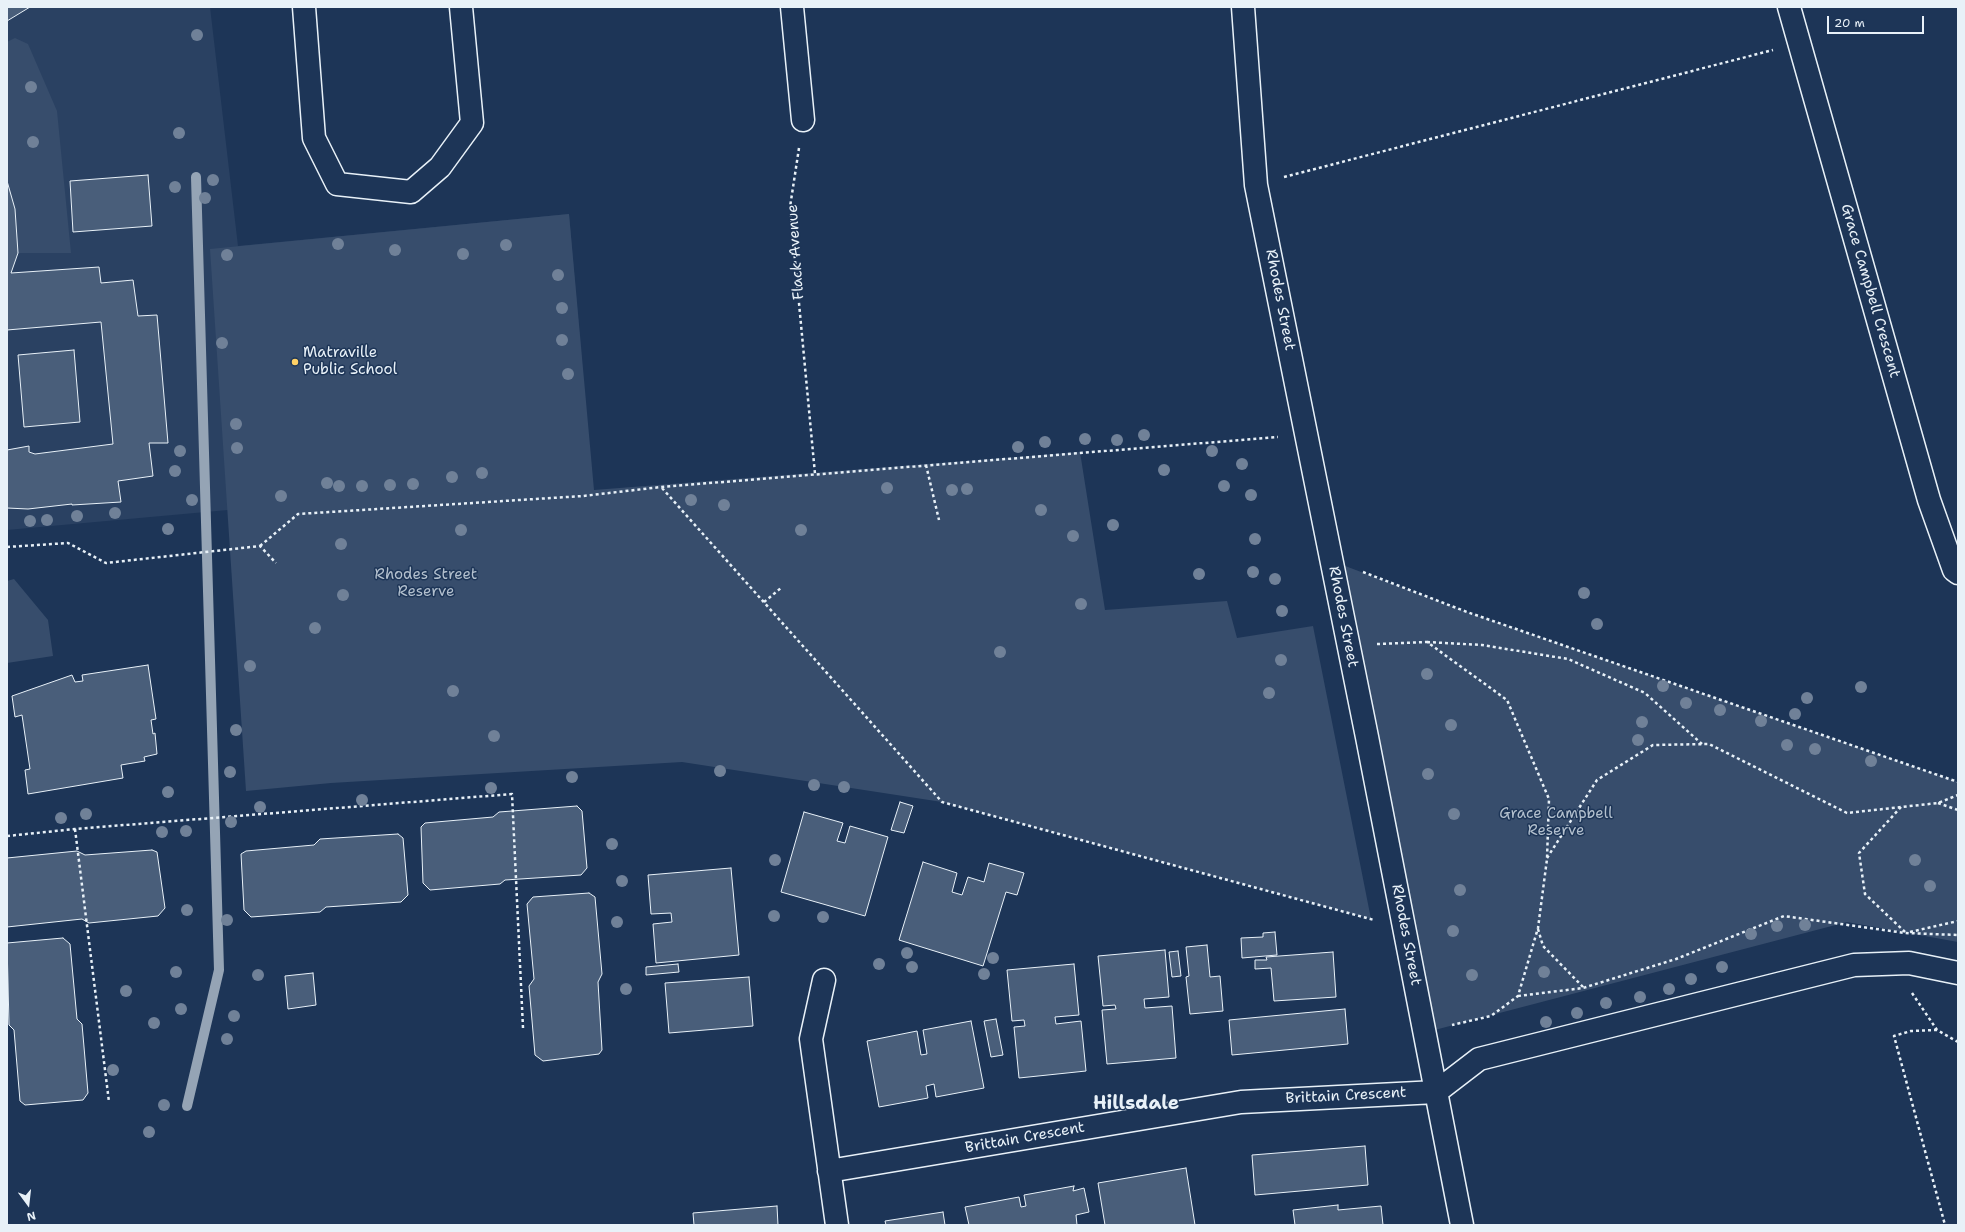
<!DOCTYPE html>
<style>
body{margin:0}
#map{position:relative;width:1965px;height:1232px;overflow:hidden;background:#1d3557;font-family:"Shantell Sans",sans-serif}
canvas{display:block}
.frame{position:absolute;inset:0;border:8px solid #e8f1f8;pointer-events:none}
.north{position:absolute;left:8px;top:1184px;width:40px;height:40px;-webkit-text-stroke:3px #1d3557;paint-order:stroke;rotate:165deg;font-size:11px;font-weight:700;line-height:16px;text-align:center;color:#e8f1f8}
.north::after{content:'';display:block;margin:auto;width:14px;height:18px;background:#e8f1f8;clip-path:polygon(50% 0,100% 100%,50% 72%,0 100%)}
.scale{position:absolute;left:1827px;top:16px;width:97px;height:18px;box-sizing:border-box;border:2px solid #e8f1f8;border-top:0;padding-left:5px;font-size:12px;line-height:14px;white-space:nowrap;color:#e8f1f8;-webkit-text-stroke:3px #1d3557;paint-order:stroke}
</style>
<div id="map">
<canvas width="1965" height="1232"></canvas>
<div class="frame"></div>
<div class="north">N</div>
<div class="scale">20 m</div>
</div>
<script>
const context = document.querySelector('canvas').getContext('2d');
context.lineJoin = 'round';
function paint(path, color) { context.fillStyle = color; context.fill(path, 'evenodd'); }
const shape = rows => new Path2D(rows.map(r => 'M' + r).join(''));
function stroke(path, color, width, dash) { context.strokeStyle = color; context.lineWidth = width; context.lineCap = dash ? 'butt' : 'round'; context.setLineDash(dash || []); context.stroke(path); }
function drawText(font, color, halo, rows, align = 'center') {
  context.font = font + ' "Shantell Sans",sans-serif'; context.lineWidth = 3; context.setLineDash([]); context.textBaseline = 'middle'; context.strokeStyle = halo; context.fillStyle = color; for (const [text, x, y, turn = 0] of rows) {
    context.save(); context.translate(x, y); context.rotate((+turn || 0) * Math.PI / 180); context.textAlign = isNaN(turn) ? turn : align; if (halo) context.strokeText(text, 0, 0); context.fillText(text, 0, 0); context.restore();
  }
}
const built = shape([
 [7,7,210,7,238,246,569,214,592,477,7,530]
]);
const green = shape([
 [15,38,28,44,57,111,71,253,18,253,15,209,7,181,7,42],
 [569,214,594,490,1080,452,1105,610,1227,601,1237,638,1313,626,1371,919,942,802,682,762,331,783,246,791,210,249],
 [1332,561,1467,612,1958,782,1958,942,1847,922,1427,1032],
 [14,579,48,620,53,656,7,663,7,581]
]);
const stream = shape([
 [187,1106,219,970,196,177]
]);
const building = shape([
 [7,7,30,7,7,21,7,7],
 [148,175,152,226,73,232,70,181,148,175],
 [7,181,15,209,18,253,11,273,99,267,101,283,133,280,138,316,157,315,168,443,149,443,153,476,118,481,121,502,72,505,72,504,28,509,7,508,7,450,29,446,29,452,35,454,113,444,101,322,7,330,7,181],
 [74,350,80,422,24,427,18,355,74,350],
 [148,665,156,719,151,720,153,734,155,733,157,754,144,757,145,761,121,765,123,778,28,794,25,770,30,769,22,715,15,717,12,696,72,675,75,682,83,681,82,675,148,665],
 [900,802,913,806,904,833,891,830,900,802],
 [577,806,582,811,587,868,581,875,505,880,500,884,430,890,423,883,421,827,425,823,493,817,499,812,577,806],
 [804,812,843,823,837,841,845,843,850,826,888,837,865,916,781,892,804,812],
 [398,834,403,838,408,895,401,902,326,907,320,912,251,917,244,910,241,854,246,851,314,845,320,839,398,834],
 [152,850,157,852,165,908,158,916,89,923,82,919,7,927,7,858,77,851,85,855,152,850],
 [923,862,957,873,952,892,962,895,968,877,984,882,989,863,1024,873,1017,895,1006,892,983,966,899,940,923,862],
 [731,868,739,955,656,963,653,924,672,922,671,913,651,914,648,875,731,868],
 [589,893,595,897,602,974,598,982,602,1050,599,1054,543,1061,535,1055,529,986,534,979,527,904,533,897,589,893],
 [1275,932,1277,955,1242,958,1241,938,1263,937,1263,933,1275,932],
 [63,938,70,944,77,1019,82,1024,88,1093,83,1100,25,1105,20,1101,14,1030,9,1025,7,943,63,938],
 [1207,945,1210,977,1220,976,1223,1011,1190,1014,1186,977,1189,976,1186,947,1207,945],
 [1165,950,1169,997,1144,999,1145,1008,1172,1006,1176,1058,1107,1064,1102,1010,1116,1009,1115,1005,1103,1006,1098,956,1165,950],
 [1178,951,1181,976,1172,977,1169,952,1178,951],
 [1333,952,1336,997,1274,1001,1271,968,1255,969,1255,960,1267,960,1266,957,1333,952],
 [678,964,679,972,646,975,646,967,678,964],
 [1074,964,1079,1015,1055,1017,1056,1024,1081,1021,1086,1071,1019,1078,1014,1027,1025,1026,1024,1020,1012,1021,1007,970,1074,964],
 [313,973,316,1005,288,1009,285,976,313,973],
 [749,977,753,1026,669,1033,665,983,749,977],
 [1345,1009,1348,1044,1232,1055,1229,1020,1345,1009],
 [996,1019,1003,1055,991,1057,984,1021,996,1019],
 [971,1021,984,1088,936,1097,934,1084,926,1086,928,1098,879,1107,867,1041,917,1031,921,1055,927,1054,923,1030,971,1021],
 [1365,1146,1368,1185,1255,1195,1252,1155,1365,1146],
 [1186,1168,1195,1225,1105,1225,1098,1183,1186,1168],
 [1074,1186,1073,1191,1084,1188,1089,1212,1076,1215,1077,1225,969,1225,965,1207,1019,1197,1021,1207,1026,1206,1024,1195,1074,1186],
 [1338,1205,1338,1210,1381,1206,1383,1225,1295,1225,1293,1210,1338,1205],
 [777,1206,778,1225,694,1225,693,1213,777,1206],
 [943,1212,945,1225,886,1225,885,1221,943,1212]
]);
const path = shape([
 [799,148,790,207,815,474],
 [1284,177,1773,50],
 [926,465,939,520],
 [662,488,942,802,1374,920],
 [260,546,298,514,583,496,661,487,1278,437],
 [7,547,68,543,106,563,260,546,276,563],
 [1363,572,1467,612,1958,782],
 [764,602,781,588],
 [1427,642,1482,645,1568,659,1645,693,1702,744],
 [1377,644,1427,642,1507,700,1549,799,1547,859,1538,928,1518,996,1491,1016,1452,1025],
 [1938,803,1958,810],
 [1901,807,1859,853,1865,894,1905,932],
 [75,829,109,1102],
 [7,836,75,829,512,794,523,1028],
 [1547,858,1597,780,1653,745,1709,744,1847,813,1938,803,1958,795],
 [1538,929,1543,946,1583,987],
 [1910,932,1958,921],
 [1912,993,1937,1030,1958,1042],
 [1518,996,1583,988,1676,959,1784,916,1905,933,1958,935],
 [1937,1030,1911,1031,1894,1036,1945,1225]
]);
const minor = shape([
 [304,7,314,138,337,184,411,192,440,167,472,123,461,7],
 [792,7,803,120],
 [1243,7,1256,185,1367,737,1462,1225],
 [1789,7,1929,500,1954,570,1958,573],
 [824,980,811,1039,837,1225],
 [829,1171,1241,1102,1436,1092,1479,1059,1854,965,1909,963,1958,973]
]);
const trees = [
 [197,35],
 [31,87],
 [179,133],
 [33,142],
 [213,180],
 [175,187],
 [205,198],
 [338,244],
 [506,245],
 [395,250],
 [463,254],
 [227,255],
 [558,275],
 [562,308],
 [562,340],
 [222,343],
 [568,374],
 [236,424],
 [1144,435],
 [1085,439],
 [1117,440],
 [1045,442],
 [1018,447],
 [237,448],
 [180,451],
 [1212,451],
 [1242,464],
 [1164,470],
 [175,471],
 [482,473],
 [452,477],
 [327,483],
 [413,484],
 [390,485],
 [339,486],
 [362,486],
 [1224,486],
 [887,488],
 [967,489],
 [952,490],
 [1251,495],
 [281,496],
 [192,500],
 [691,500],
 [724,505],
 [1041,510],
 [115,513],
 [77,516],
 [47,520],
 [30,521],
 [1113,525],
 [168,529],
 [461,530],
 [801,530],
 [1073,536],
 [1255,539],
 [341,544],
 [1253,572],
 [1199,574],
 [1275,579],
 [1584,593],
 [343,595],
 [1081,604],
 [1282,611],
 [1597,624],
 [315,628],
 [1000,652],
 [1281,660],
 [250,666],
 [1427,674],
 [1663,686],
 [1861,687],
 [453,691],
 [1269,693],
 [1807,698],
 [1686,703],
 [1720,710],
 [1795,714],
 [1761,721],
 [1642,722],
 [1451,725],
 [236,730],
 [494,736],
 [1638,740],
 [1787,745],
 [1815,749],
 [1871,761],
 [720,771],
 [230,772],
 [1428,774],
 [572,777],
 [814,785],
 [844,787],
 [491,788],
 [168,792],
 [362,800],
 [260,807],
 [86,814],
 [1454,814],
 [61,818],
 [231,822],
 [186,831],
 [162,832],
 [612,844],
 [775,860],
 [1915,860],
 [622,881],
 [1930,886],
 [1460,890],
 [187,910],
 [774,916],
 [823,917],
 [227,920],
 [617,922],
 [1805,925],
 [1777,926],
 [1453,931],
 [1751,934],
 [907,953],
 [993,958],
 [879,964],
 [912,967],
 [1722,967],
 [176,972],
 [1544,972],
 [984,974],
 [258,975],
 [1472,975],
 [1691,979],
 [626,989],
 [1669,989],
 [126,991],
 [1640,997],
 [1606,1003],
 [181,1009],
 [1577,1013],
 [234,1016],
 [1546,1022],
 [154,1023],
 [227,1039],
 [113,1070],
 [164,1105],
 [149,1132]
];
const markers = [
 [295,362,4,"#ffd166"]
];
const streetNames = [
 ["Flack Avenue",796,252,-94],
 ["Grace Campbell Crescent",1870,291,74],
 ["Rhodes Street",1280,300,79],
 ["Rhodes Street",1343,617,79],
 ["Rhodes Street",1406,935,79],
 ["Brittain Crescent",1346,1096,-3],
 ["Brittain Crescent",1025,1138,-10]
];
const poiNames = [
 ["Matraville",303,353],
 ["Public School",303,370]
];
const parkNames = [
 ["Rhodes Street",426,575],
 ["Reserve",426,592],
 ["Grace Campbell",1556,814],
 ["Reserve",1556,831]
];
const districtNames = [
 ["Hillsdale",1136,1104]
];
paint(built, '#2a4162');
paint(green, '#374d6c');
stroke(stream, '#95a4b5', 10);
paint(building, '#495e7a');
stroke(building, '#e8f1f8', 1);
stroke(minor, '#e8f1f8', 25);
stroke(path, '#e8f1f8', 2.5, [3, 3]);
stroke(minor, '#1d3557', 22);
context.fillStyle = '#708198';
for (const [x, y] of trees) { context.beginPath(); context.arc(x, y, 6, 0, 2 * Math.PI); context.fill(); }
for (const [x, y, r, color] of markers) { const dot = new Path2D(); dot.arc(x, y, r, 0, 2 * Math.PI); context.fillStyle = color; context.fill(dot); stroke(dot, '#1d3557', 1.5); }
drawText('15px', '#e8f1f8', '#1d3557', streetNames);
drawText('15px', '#e8f1f8', '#1d3557', poiNames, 'left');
drawText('15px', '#b3c0ce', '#1d3557', parkNames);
drawText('bold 19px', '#e8f1f8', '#1d3557', districtNames);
</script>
